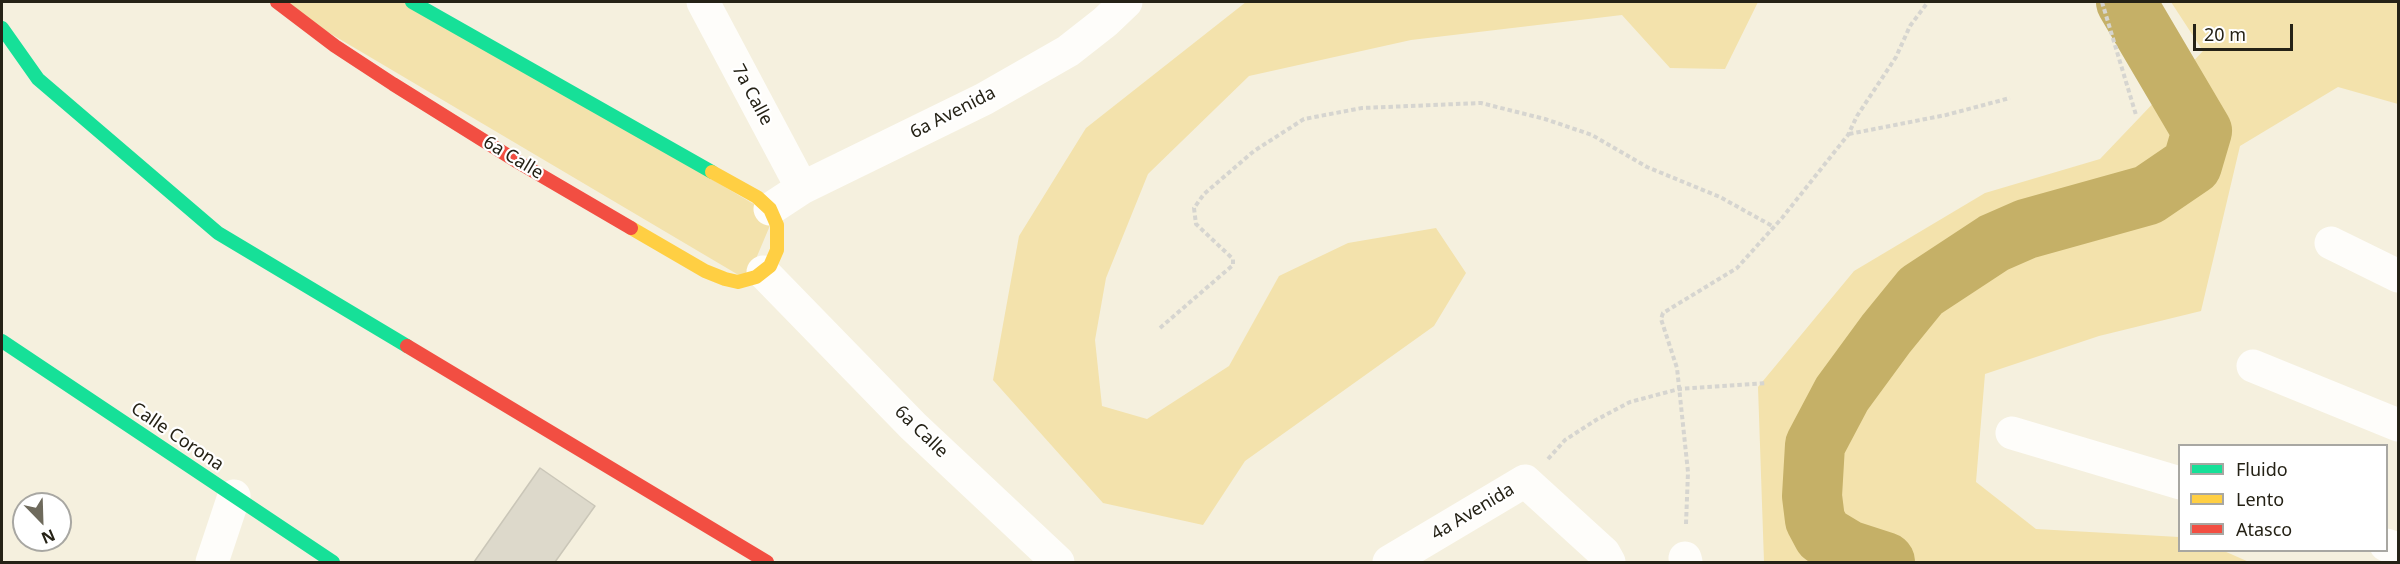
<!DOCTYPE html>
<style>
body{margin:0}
#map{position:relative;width:2400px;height:564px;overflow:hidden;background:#f5f0de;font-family:"Noto Sans",sans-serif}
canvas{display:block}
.frame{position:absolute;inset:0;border:3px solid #252216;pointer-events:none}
.legend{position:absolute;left:2178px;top:444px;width:210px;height:108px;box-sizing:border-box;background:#fff;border:2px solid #a8a7a2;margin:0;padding:8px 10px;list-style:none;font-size:18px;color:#252216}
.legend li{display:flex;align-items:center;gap:12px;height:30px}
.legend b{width:30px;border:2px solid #a8a7a2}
.north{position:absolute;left:12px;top:492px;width:60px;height:60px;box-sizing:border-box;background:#fff;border:2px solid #a8a7a2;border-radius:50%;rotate:157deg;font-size:16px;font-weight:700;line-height:24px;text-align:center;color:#252216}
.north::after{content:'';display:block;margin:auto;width:21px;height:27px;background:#6e6a5c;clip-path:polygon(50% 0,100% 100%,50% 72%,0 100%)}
.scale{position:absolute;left:2193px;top:24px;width:100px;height:27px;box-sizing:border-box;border:3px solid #252216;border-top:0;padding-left:8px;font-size:18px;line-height:21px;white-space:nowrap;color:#252216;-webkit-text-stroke:4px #fff;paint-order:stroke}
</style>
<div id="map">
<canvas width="2400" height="564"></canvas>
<div class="frame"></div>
<ul class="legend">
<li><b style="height:8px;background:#16e098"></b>Fluido</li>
<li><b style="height:8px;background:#ffcf43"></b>Lento</li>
<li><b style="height:8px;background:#f24e42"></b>Atasco</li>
</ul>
<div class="north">N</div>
<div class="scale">20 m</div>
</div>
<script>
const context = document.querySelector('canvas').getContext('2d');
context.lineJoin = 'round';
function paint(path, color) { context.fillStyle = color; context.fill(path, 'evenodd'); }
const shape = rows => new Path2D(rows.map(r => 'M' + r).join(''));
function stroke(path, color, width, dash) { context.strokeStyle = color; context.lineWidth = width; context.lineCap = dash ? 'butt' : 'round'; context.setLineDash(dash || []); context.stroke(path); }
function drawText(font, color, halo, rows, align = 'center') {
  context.font = font + ' "Noto Sans",sans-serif'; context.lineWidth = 4.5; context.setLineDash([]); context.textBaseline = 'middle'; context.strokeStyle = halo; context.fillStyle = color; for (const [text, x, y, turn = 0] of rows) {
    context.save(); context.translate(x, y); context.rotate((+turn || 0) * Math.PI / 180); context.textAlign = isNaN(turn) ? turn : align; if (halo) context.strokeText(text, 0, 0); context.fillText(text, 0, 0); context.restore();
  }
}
const green = shape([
 [277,2,412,2,774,216,747,280],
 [1246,2,1758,2,1725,69,1670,68,1622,15,1411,40,1249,76,1148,174,1106,278,1095,340,1102,406,1147,419,1229,366,1279,276,1348,243,1436,228,1466,273,1434,326,1245,461,1203,525,1103,503,993,380,1019,236,1086,128],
 [2171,2,2398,2,2398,104,2338,87,2240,146,2201,311,2099,336,1985,374,1976,482,2036,529,2179,537,2180,550,2224,551,2249,562,1764,562,1758,387,1854,271,1985,193,2100,159,2203,51]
]);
const river = shape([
 [1885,562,1848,550,1823,535,1815,520,1812,496,1815,445,1842,394,1886,334,1921,291,1994,243,2026,229,2148,195,2192,165,2202,131,2126,2]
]);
const building = shape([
 [540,468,595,506,555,562,474,562,540,468]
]);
const path = shape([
 [2102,2,2136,115],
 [1849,134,1946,115,2010,98],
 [1160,328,1233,265,1233,259,1196,224,1194,208,1204,194,1254,151,1304,119,1362,108,1481,103,1545,119,1592,135,1647,167,1720,197,1774,227],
 [1548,459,1565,440,1596,420,1630,402,1679,389,1767,383],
 [1686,524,1688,472,1677,368,1661,319,1663,313,1737,268,1782,218,1848,135,1857,116,1896,57,1910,26,1928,2]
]);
const street = shape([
 [703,2,802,188],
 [770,209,802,188,984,99,1068,51,1105,22,1126,2],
 [2331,243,2398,276],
 [763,272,913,426,1058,562],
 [2253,366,2398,425],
 [2012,433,2180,483],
 [2386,545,2398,549],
 [1685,558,1686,562],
 [212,562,234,496],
 [1389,562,1525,481,1604,553,1609,562]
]);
const fast = shape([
 [412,2,712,172],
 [2,28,38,79,218,233,407,346],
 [2,341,333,562]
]);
const slow = shape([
 [631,228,705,271,725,279,738,282,756,277,770,266,777,250,777,225,770,209,757,197,712,172]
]);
const jam = shape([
 [277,2,335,46,393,84,518,162,631,228],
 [407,346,767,562]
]);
const streetNames = [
 ["7a Calle",752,95,62],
 ["6a Avenida",953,113,-27],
 ["6a Calle",513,158,31],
 ["6a Calle",921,432,44],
 ["Calle Corona",177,437,34],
 ["4a Avenida",1473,512,-31]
];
paint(green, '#f3e2ac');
stroke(river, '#c5b067', 60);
paint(building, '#ddd9cb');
stroke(building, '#cac6b8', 1.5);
stroke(path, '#d6d5d0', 4, [4.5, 3]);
stroke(street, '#fefdfa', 33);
stroke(fast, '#16e098', 14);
stroke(slow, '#ffcf43', 14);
stroke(jam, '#f24e42', 14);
drawText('18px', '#252216', '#fff', streetNames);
</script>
